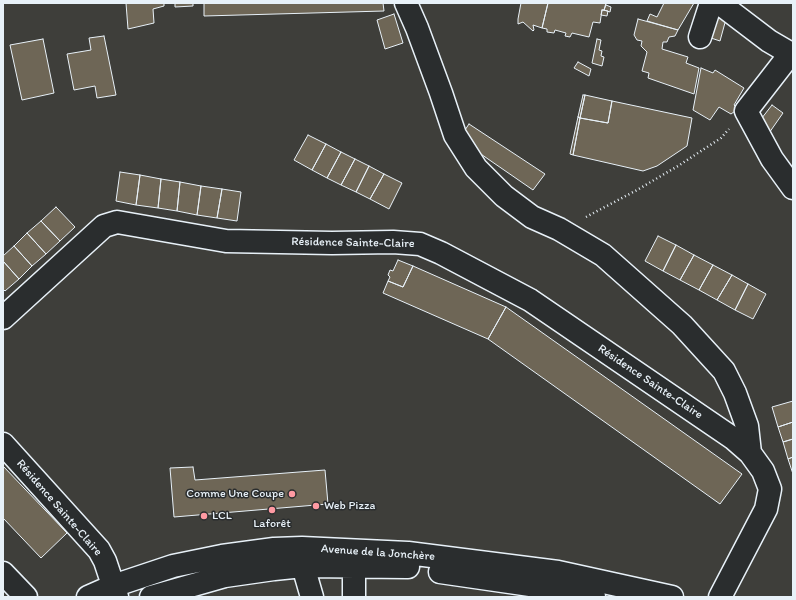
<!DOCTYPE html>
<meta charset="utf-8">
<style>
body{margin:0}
#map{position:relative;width:796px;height:600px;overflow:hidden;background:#3e3e3a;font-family:Itim,sans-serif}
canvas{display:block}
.frame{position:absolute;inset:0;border:4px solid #e8f1f8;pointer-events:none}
</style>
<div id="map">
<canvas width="796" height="600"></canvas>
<div class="frame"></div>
</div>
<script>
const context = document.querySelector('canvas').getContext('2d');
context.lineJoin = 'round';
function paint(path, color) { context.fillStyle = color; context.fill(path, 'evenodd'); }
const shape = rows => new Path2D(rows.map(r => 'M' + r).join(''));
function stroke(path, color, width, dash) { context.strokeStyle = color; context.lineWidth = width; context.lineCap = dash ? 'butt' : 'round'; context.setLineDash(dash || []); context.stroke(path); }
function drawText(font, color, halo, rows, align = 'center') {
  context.font = font + ' Itim,sans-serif'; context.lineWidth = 3; context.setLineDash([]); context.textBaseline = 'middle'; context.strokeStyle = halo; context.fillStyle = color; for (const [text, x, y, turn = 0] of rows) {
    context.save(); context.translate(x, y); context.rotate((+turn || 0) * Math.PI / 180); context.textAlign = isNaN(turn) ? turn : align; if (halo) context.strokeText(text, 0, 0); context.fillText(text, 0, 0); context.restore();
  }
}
const building = shape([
 [126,3,164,3,164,6,153,9,154,23,128,29,126,3],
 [175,3,193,3,193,6,175,7,175,3],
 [204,3,383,3,384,11,204,16,204,3],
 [521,3,548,3,542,28,533,25,534,30,533,31,523,22,518,24,518,19,521,3],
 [548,3,606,3,604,10,602,10,600,23,593,22,589,37,572,33,570,37,565,36,566,33,555,30,554,33,547,32,547,29,542,28,548,3],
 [664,3,694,3,678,30,647,21,650,14,657,17,664,3],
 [606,5,611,7,610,12,604,10,606,5],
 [602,10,608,11,607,16,601,15,602,10],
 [394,14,403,43,385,49,377,20,394,14],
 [714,14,726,19,720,41,708,37,714,14],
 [638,19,678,30,675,36,669,37,667,42,663,42,662,49,688,57,686,63,699,68,694,94,648,78,649,73,642,71,647,52,641,46,642,41,637,40,634,35,638,19],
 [104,36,116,95,97,98,95,86,74,90,67,54,91,50,89,38,104,36],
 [43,39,54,93,22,100,10,45,43,39],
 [597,39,601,40,599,50,602,51,601,56,604,57,602,66,592,63,597,39],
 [578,62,591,69,589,76,574,68,578,62],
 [701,68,713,73,715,70,744,88,734,105,738,109,731,114,719,107,710,120,693,110,701,68],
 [583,95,585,95,580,118,578,117,583,95],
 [585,95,612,101,608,123,580,118,585,95],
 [612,101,692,118,687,146,657,166,643,171,573,155,580,118,608,123,612,101],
 [772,105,783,113,767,136,758,123,772,105],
 [578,117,580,118,573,155,570,154,578,117],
 [469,124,545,174,533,190,459,139,469,124],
 [308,135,326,144,312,170,294,160,308,135],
 [326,144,341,152,327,178,312,170,326,144],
 [341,152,355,159,341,185,327,178,341,152],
 [355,159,369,166,356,192,341,185,355,159],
 [369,166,384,174,370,199,356,192,369,166],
 [120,172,140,175,136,205,116,201,120,172],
 [384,174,402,183,389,209,370,199,384,174],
 [140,175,161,179,158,208,136,205,140,175],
 [161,179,180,182,177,211,158,208,161,179],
 [180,182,201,186,197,215,177,211,180,182],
 [201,186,222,189,217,218,197,215,201,186],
 [222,189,241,192,237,221,217,218,222,189],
 [56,207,75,227,60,241,41,221,56,207],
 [41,221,60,241,46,254,27,233,41,221],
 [27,233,46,254,32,266,14,246,27,233],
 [658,236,676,245,663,271,645,261,658,236],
 [676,245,694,255,680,280,663,271,676,245],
 [14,246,32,266,19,279,3,261,3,256,14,246],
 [694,255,713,265,699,290,680,280,694,255],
 [398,260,413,266,403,287,388,281,390,277,388,275,390,270,393,271,398,260],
 [3,261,19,279,5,291,3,289,3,261],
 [713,265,732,275,717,300,699,290,713,265],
 [413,266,506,307,488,339,383,293,388,281,403,287,413,266],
 [732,275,748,284,735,310,717,300,732,275],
 [748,284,766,294,753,319,735,310,748,284],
 [506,307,742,474,720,504,488,339,506,307],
 [793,401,793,422,778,427,772,407,793,401],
 [793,422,793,439,783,442,778,427,793,422],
 [793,439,793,457,788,459,783,442,793,439],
 [793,457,793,474,788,459,793,457],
 [3,466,67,533,41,558,3,518,3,466],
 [193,467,195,480,325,470,328,504,174,517,170,468,193,467]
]);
const path = shape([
 [586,217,637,190,678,166,721,138,729,129]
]);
const minor = shape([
 [406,3,417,28,441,93,455,135,476,168,504,196,532,217,559,229,603,255,682,325,724,371,735,393,747,426,750,453],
 [719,3,769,41,793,55],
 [700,37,711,3],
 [791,53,746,111,772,159,793,188],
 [3,318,104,226,117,222,226,241,332,243,393,242,420,244,441,253,530,300,734,439,750,453,763,471,770,489,766,509,720,597],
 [3,444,99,550,105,561,117,597],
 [302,553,303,566,312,597],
 [440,572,558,589,594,597],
 [3,573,26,597],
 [88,597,113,586,173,566,222,556,274,549,302,548,408,553,558,572,672,597],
 [151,597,225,576,274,569,303,566,408,567],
 [354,597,354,552]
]);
const markers = [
 [292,494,4,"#ff9aa2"],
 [316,506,4,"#ff9aa2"],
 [272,510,4,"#ff9aa2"],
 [204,516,4,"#ff9aa2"]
];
const streetNames = [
 ["Résidence Sainte-Claire",353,243,1],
 ["Résidence Sainte-Claire",650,382,34],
 ["Résidence Sainte-Claire",59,508,49],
 ["Avenue de la Jonchère",378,553,4]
];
const poiNames = [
 ["Comme Une Coupe",284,494,"right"],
 ["Web Pizza",324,506],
 ["LCL",212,516],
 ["Laforêt",272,524,"center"]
];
paint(building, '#6e6656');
stroke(building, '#e8f1f8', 1);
stroke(minor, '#e8f1f8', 25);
stroke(path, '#e8f1f8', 2.5, [1, 3]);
stroke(minor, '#2a2d2e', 22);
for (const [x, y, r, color] of markers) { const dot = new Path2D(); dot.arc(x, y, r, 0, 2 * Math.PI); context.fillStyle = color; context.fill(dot); stroke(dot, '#2a2d2e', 1.5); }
drawText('12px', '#e8f1f8', '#2a2d2e', streetNames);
drawText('12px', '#e8f1f8', '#2a2d2e', poiNames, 'left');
</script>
